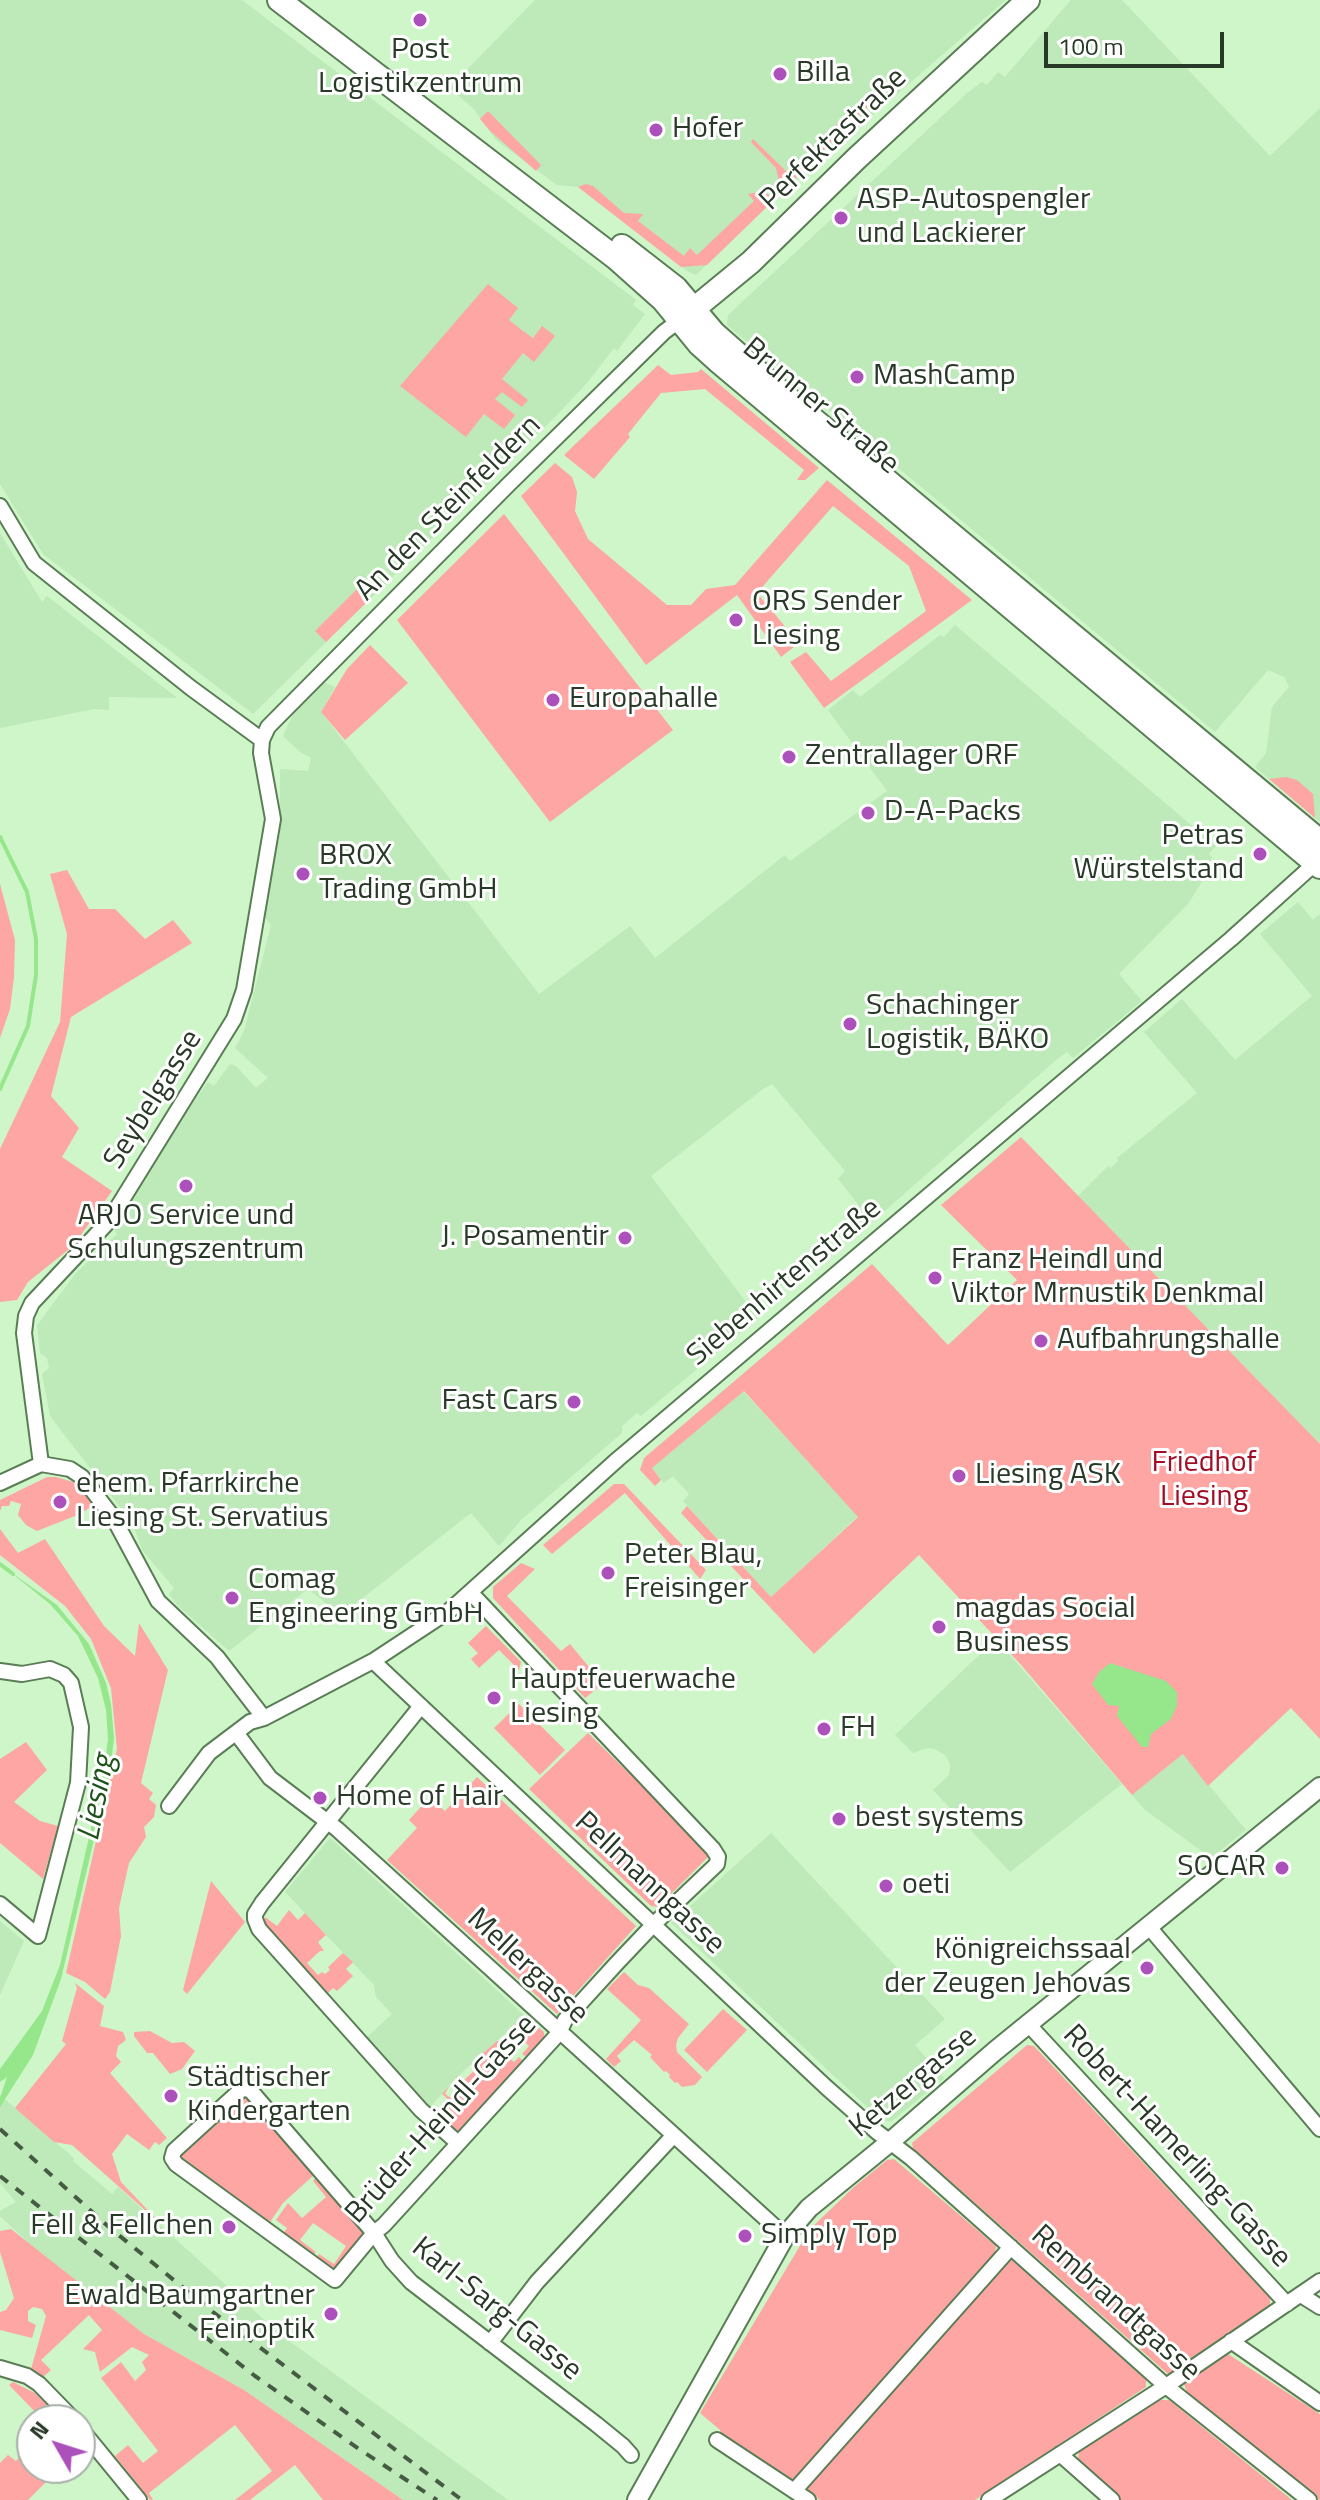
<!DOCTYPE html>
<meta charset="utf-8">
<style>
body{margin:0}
#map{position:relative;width:1320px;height:2500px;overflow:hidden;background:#cef6c9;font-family:"Titillium Web",sans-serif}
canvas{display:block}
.north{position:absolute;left:16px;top:2404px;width:80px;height:80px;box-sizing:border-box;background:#fff;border:2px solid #a9b0a9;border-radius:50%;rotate:309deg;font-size:22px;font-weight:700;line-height:32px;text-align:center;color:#293927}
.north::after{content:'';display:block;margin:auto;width:28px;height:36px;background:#ac51bc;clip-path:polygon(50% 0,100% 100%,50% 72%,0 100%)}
.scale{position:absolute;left:1044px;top:32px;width:180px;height:36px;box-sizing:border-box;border:4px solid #293927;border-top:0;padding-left:10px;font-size:24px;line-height:28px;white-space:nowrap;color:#293927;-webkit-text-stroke:6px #fff;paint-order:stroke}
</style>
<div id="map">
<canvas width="1320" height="2500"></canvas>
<div class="north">N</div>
<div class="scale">100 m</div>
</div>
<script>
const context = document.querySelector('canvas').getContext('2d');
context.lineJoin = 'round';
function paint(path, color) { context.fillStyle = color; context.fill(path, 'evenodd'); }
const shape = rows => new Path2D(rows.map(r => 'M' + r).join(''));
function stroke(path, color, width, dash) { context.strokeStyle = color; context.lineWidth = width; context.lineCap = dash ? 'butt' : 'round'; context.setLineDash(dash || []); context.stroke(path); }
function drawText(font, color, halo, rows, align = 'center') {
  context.font = font + ' "Titillium Web",sans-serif'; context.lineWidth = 6; context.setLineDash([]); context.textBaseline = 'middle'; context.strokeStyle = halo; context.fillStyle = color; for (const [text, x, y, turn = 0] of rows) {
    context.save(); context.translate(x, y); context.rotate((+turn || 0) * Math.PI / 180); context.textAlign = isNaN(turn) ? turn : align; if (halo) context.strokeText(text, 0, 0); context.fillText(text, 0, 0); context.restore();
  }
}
const built = shape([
 [0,0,242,0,636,300,633,305,645,314,617,351,614,348,587,383,558,414,253,714,43,554,0,484],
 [535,0,1006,0,774,200,696,275,687,271,578,187,557,185,496,140,473,108,449,88],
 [1071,0,1122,0,1270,156,1320,108,1320,822,1255,767,1266,753,1272,707,1289,687,1284,677,1268,670,1215,732,727,325,728,315,966,94,982,82,987,85,998,72,1005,77],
 [0,533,42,602,47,596,177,698,109,697,109,710,94,709,0,728],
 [955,625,1216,846,1209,854,1212,857,1200,885,1188,904,1119,974,1142,1001,1073,1058,1067,1052,1056,1060,863,1230,857,1222,858,1204,838,1179,845,1171,772,1084,763,1089,651,1176,758,1318,641,1416,637,1413,622,1426,622,1433,521,1520,499,1546,471,1513,341,1615,308,1589,229,1651,178,1606,169,1594,174,1588,142,1550,133,1524,50,1416,42,1374,49,1368,47,1358,40,1353,37,1325,76,1273,117,1234,109,1221,208,1082,214,1086,230,1064,236,1066,256,1088,268,1078,235,1048,244,1031,271,925,263,915,280,833,280,769,308,771,311,758,300,752,283,736,292,716,323,682,335,687,321,712,539,994,630,926,655,958,785,855,790,861,887,791,828,710,853,690,860,697,940,635,944,637],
 [1298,902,1313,920,1320,914,1320,1444,1078,1196,1108,1166,1111,1168,1118,1161,1117,1158,1197,1093,1144,1032,1182,999,1235,1060,1312,996,1260,934],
 [743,1391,858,1516,771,1597,683,1501,689,1494,673,1476,664,1483,652,1468],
 [996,1639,1122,1784,1010,1872,933,1790,949,1775,950,1764,946,1756,935,1749,928,1748,913,1753,895,1735],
 [1183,1754,1246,1830,1211,1858,1144,1809,1132,1795],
 [771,1833,945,2019,915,2045,944,2078,892,2121,882,2121,671,1923],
 [330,1838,525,2016,458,2076,429,2108,366,2038,392,2014,376,1997,374,1985,285,1892],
 [0,1921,24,1941,0,1995],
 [0,2095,74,2158,73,2161,112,2194,118,2187,281,2335,508,2500,403,2500,244,2390,144,2334,36,2250,0,2216,0,2211,16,2202,0,2183]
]);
const green = shape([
 [868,99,871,103,785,188,779,182,776,168,751,142,753,139,788,173,860,101],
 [488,111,541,165,536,171,490,131,480,119],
 [586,184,593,186,624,213,643,214,638,221,684,256,690,248,697,255,754,201,748,194,764,191,774,200,707,265,681,267,578,187],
 [488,284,518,308,509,320,523,331,533,338,542,326,555,336,534,362,523,353,502,379,528,400,522,407,502,392,495,399,515,415,504,429,484,414,466,437,400,386],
 [658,365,671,375,698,372,701,369,819,468,805,480,797,480,804,470,705,389,661,393,628,434,630,437,594,479,564,455],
 [555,463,572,477,577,492,575,511,588,539,667,605,691,605,706,589,735,585,827,480,972,600,824,708,790,662,806,652,831,681,926,611,909,566,833,506,757,593,799,643,781,657,737,595,646,665,521,496],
 [504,514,673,730,550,822,397,620],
 [358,588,369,600,326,642,315,631],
 [370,645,408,683,345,740,321,712,347,669],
 [1286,777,1297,780,1313,794,1315,818,1269,779],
 [67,870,89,909,115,909,145,939,173,920,192,943,71,1017,51,1096,79,1128,62,1157,112,1191,73,1246,28,1282,17,1300,0,1302,0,1149,60,1022,67,934,50,874],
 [0,884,15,940,14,977,10,1009,0,1038],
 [1021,1137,1320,1444,1320,1739,1291,1708,1208,1786,1183,1754,1132,1795,1022,1666,919,1555,814,1654,681,1513,687,1506,771,1597,858,1517,744,1391,652,1468,661,1480,655,1486,640,1470,644,1458,872,1264,948,1345,1017,1280,941,1205],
 [47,1477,56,1477,73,1482,94,1505,80,1514,37,1531,26,1525,18,1515,21,1504,11,1501,9,1506,2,1506,0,1511,0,1500],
 [614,1484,624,1484,706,1570,700,1579,625,1493,552,1554,543,1545],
 [0,1529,18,1553,45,1539,104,1626,135,1656,139,1623,168,1670,141,1783,153,1793,149,1799,156,1805,154,1817,144,1827,146,1837,129,1863,119,1908,121,1936,110,1992,105,1999,85,1982,66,1973,117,1749,111,1688,91,1639,65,1606,0,1555],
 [521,1563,535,1569,507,1596,561,1651,570,1644,603,1684,585,1698,493,1598,493,1587],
 [486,1626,521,1662,519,1670,499,1650,479,1668,471,1659,478,1653,468,1643],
 [519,1704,565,1750,540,1775,494,1728],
 [588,1733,708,1851,709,1856,658,1907,651,1906,529,1789],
 [26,1742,47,1770,14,1802,40,1821,58,1826,43,1879,0,1843,0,1759],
 [477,1777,636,1926,557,2014,387,1860,417,1828,409,1820,429,1798,445,1811],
 [211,1881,245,1922,187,1994,183,1990],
 [289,1910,298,1920,305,1913,326,1935,318,1942,324,1951,320,1951,307,1963,318,1975,322,1972,325,1974,330,1970,328,1967,343,1953,353,1962,346,1969,353,1976,337,1991,333,1988,327,1994,265,1925,265,1917,277,1926],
 [624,1972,638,1985,649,1988,689,2024,678,2038,676,2045,677,2052,702,2077,695,2085,682,2087,677,2082,675,2083,669,2077,670,2075,666,2071,664,2072,650,2057,652,2055,634,2040,617,2056,621,2061,614,2067,606,2059,641,2020,607,1989],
 [75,1983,104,2006,100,2026,123,2032,126,2040,118,2046,116,2056,121,2062,110,2073,167,2138,159,2145,155,2142,149,2150,127,2134,112,2154,121,2182,163,2226,72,2145,54,2142,15,2108,66,2044,62,2041,77,1988],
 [723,2009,747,2030,707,2072,684,2050],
 [525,2016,544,2032,544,2040,528,2058,522,2054,529,2046,517,2035,502,2051,514,2062,519,2057,524,2062,463,2131,455,2131,440,2117,452,2103,442,2094,449,2086,445,2094,451,2098,462,2084,456,2078,458,2076,463,2081,476,2069,471,2064,497,2041,506,2041,512,2034,509,2030],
 [150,2031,172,2043,184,2042,195,2051,182,2069,170,2074,153,2053,147,2053,134,2036,134,2032],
 [1027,2045,1034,2046,1270,2298,1270,2305,1168,2374,913,2148,912,2143],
 [240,2097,248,2098,315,2174,283,2203,268,2225,180,2160,179,2153],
 [894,2159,996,2246,995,2253,796,2479,784,2479,720,2436,720,2430,700,2413,810,2229,854,2187,887,2160],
 [316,2177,358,2225,363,2235,337,2270,331,2271,315,2259,319,2254,334,2264,346,2246,313,2223,300,2240,316,2252,311,2257,282,2235,287,2228,276,2220,288,2203,302,2218,326,2197,313,2181],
 [11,2229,144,2334,244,2390,403,2500,323,2500,295,2465,250,2500,235,2500,272,2471,235,2425,149,2493,153,2500,150,2500,115,2456,128,2445,143,2463,158,2451,101,2378,121,2362,135,2381,146,2370,142,2362,149,2355,132,2347,100,2372,95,2352,83,2349,102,2330,89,2315,41,2360,51,2370,43,2377,31,2369,46,2316,42,2309,33,2307,28,2311,28,2321,36,2325,32,2338,0,2330,0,2312,6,2310,14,2298,0,2252,0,2231],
 [1012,2260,1146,2380,1146,2387,975,2500,820,2500,808,2492,807,2486,1003,2264],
 [1228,2354,1320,2414,1320,2500,1188,2395,1184,2384],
 [13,2382,35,2393,63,2420,43,2420,9,2385],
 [1160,2400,1169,2400,1292,2500,1119,2500,1077,2464,1080,2447],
 [31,2435,32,2468,60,2468,28,2500,0,2500,0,2463,8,2455,16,2461,25,2451,20,2446]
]);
const water = shape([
 [9,1571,57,1605,89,1644,106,1683,111,1704,114,1738,110,1772,61,1979,33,2055,0,2107,0,2098,7,2077,0,2082,0,2069,42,2011,60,1965,104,1771,108,1739,106,1710,98,1678,78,1636,50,1604],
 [1110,1663,1166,1681,1177,1692,1177,1705,1171,1719,1151,1734,1148,1747,1142,1747,1117,1716,1119,1706,1108,1705,1092,1684,1099,1672]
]);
const stream = shape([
 [0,837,27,892,36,939,36,975,28,1026,0,1089],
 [0,1564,13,1574]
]);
const minor = shape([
 [0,506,34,563,191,688,262,740],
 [41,1464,24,1333,26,1316,32,1303,109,1221,234,1019,244,990,273,819,261,753,262,740,268,727,508,485,664,332,680,320],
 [41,1464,70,1469,82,1477,113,1517,158,1601,217,1657,264,1718],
 [0,1483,41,1464],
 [471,1593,713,1849,718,1857,717,1864,654,1924,617,1963,565,2020,559,2033,384,2225,374,2233,335,2280,176,2164,172,2158,174,2151,243,2088,251,2091,374,2233,392,2261,411,2282,596,2424,623,2446,631,2455],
 [373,1661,826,2087,877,2132,911,2158,1166,2386,1309,2500],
 [0,1671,22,1674,50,1669,64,1675,71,1683,81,1727,78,1783,38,1936,0,1904],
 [421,1706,262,1903,255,1914,255,1919,259,1929,421,2110,458,2143],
 [237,1734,270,1778,337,1829,785,2236],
 [169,1806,209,1753,250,1722,264,1718,373,1661,449,1611,618,1459,1231,939,1320,859],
 [1149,1927,1320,2129],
 [1028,2024,1287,2304],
 [1301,2295,1320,2307],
 [1231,2341,1320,2403],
 [490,2343,537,2282,674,2135],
 [0,2368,27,2376,39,2384,74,2420],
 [80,2428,139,2500],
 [717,2440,808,2500],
 [1060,2454,1112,2500],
 [794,2491,1011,2247],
 [989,2500,1166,2386,1320,2281]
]);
const secondary = shape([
 [637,2500,785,2236,809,2208,890,2142,995,2051,1320,1787]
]);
const primary = shape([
 [279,0,617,259,663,300,699,344,719,362,1320,867],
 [622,246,676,288,714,333,783,394,1320,841],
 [684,317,751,262,856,159,1028,0]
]);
const rail = shape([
 [0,2129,110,2228,213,2312,462,2500],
 [0,2176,255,2376,359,2449,437,2500]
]);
const markers = [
 [420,20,8,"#ac51bc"],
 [780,74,8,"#ac51bc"],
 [656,130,8,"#ac51bc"],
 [841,218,8,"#ac51bc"],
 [857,377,8,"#ac51bc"],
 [736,620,8,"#ac51bc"],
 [553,700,8,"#ac51bc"],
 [789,757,8,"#ac51bc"],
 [868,813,8,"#ac51bc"],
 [1260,854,8,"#ac51bc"],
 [303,874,8,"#ac51bc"],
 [850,1024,8,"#ac51bc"],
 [186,1186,8,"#ac51bc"],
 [625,1238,8,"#ac51bc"],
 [935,1278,8,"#ac51bc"],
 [1041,1341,8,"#ac51bc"],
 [574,1402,8,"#ac51bc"],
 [959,1476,8,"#ac51bc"],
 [60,1502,8,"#ac51bc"],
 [608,1573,8,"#ac51bc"],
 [232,1598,8,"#ac51bc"],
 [939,1627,8,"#ac51bc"],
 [494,1698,8,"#ac51bc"],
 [824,1729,8,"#ac51bc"],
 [320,1798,8,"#ac51bc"],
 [839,1819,8,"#ac51bc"],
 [1282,1868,8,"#ac51bc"],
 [886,1886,8,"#ac51bc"],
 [1147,1968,8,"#ac51bc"],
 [171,2096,8,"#ac51bc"],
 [229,2227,8,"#ac51bc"],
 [745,2236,8,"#ac51bc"],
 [331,2314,8,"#ac51bc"]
];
const poiNames = [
 ["Post",420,51,"center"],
 ["Logistikzentrum",420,85,"center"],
 ["Billa",796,74],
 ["Hofer",672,130],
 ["ASP-Autospengler",857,201],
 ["und Lackierer",857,235],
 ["MashCamp",873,377],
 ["ORS Sender",752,603],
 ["Liesing",752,637],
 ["Europahalle",569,700],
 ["Zentrallager ORF",805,757],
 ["D-A-Packs",884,813],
 ["Petras",1244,837,"right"],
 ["Würstelstand",1244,871,"right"],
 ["BROX",319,857],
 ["Trading GmbH",319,891],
 ["Schachinger",866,1007],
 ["Logistik, BÄKO",866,1041],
 ["ARJO Service und",186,1217,"center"],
 ["Schulungszentrum",186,1251,"center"],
 ["J. Posamentir",609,1238,"right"],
 ["Franz Heindl und",951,1261],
 ["Viktor Mrnustik Denkmal",951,1295],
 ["Aufbahrungshalle",1057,1341],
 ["Fast Cars",558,1402,"right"],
 ["Liesing ASK",975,1476],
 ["ehem. Pfarrkirche",76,1485],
 ["Liesing St. Servatius",76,1519],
 ["Peter Blau,",624,1556],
 ["Freisinger",624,1590],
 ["Comag",248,1581],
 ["Engineering GmbH",248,1615],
 ["magdas Social",955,1610],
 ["Business",955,1644],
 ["Hauptfeuerwache",510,1681],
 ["Liesing",510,1715],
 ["FH",840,1729],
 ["Home of Hair",336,1798],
 ["best systems",855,1819],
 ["SOCAR",1266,1868,"right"],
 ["oeti",902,1886],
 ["Königreichssaal",1131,1951,"right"],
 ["der Zeugen Jehovas",1131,1985,"right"],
 ["Städtischer",187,2079],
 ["Kindergarten",187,2113],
 ["Fell & Fellchen",213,2227,"right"],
 ["Simply Top",761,2236],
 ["Ewald Baumgartner",315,2297,"right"],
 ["Feinoptik",315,2331,"right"]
];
const streetNames = [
 ["Perfektastraße",834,140,-44],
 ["Brunner Straße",820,407,40],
 ["An den Steinfeldern",449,509,-45],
 ["Seybelgasse",154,1100,-58],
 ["Siebenhirtenstraße",785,1283,-40],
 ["Pellmanngasse",649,1884,43],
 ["Mellergasse",527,1967,43],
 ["Ketzergasse",914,2083,-40],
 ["Brüder-Heindl-Gasse",442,2120,-48],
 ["Robert-Hamerling-Gasse",1176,2147,47],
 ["Rembrandtgasse",1115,2304,42],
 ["Karl-Sarg-Gasse",496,2310,39]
];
const parkNames = [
 ["Friedhof",1204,1464],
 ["Liesing",1204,1498]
];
const waterNames = [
 ["Liesing",98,1798,-79]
];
paint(built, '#bee9b8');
paint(green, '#fea6a3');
paint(water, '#96e68c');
stroke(stream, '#96e68c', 4);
stroke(minor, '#5a7d56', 18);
stroke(secondary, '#5a7d56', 22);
stroke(primary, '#5a7d56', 26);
stroke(minor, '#fff', 14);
stroke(secondary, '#fff', 18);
stroke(primary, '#fff', 22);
stroke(rail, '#465b44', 4, [10, 10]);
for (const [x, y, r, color] of markers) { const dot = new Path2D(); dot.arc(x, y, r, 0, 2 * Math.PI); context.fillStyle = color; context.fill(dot); stroke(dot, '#fff', 3); }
drawText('30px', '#293927', '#fff', poiNames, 'left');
drawText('30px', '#293927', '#fff', streetNames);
drawText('30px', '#a00d25', '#fff', parkNames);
drawText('italic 32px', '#1e5218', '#fff', waterNames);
</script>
